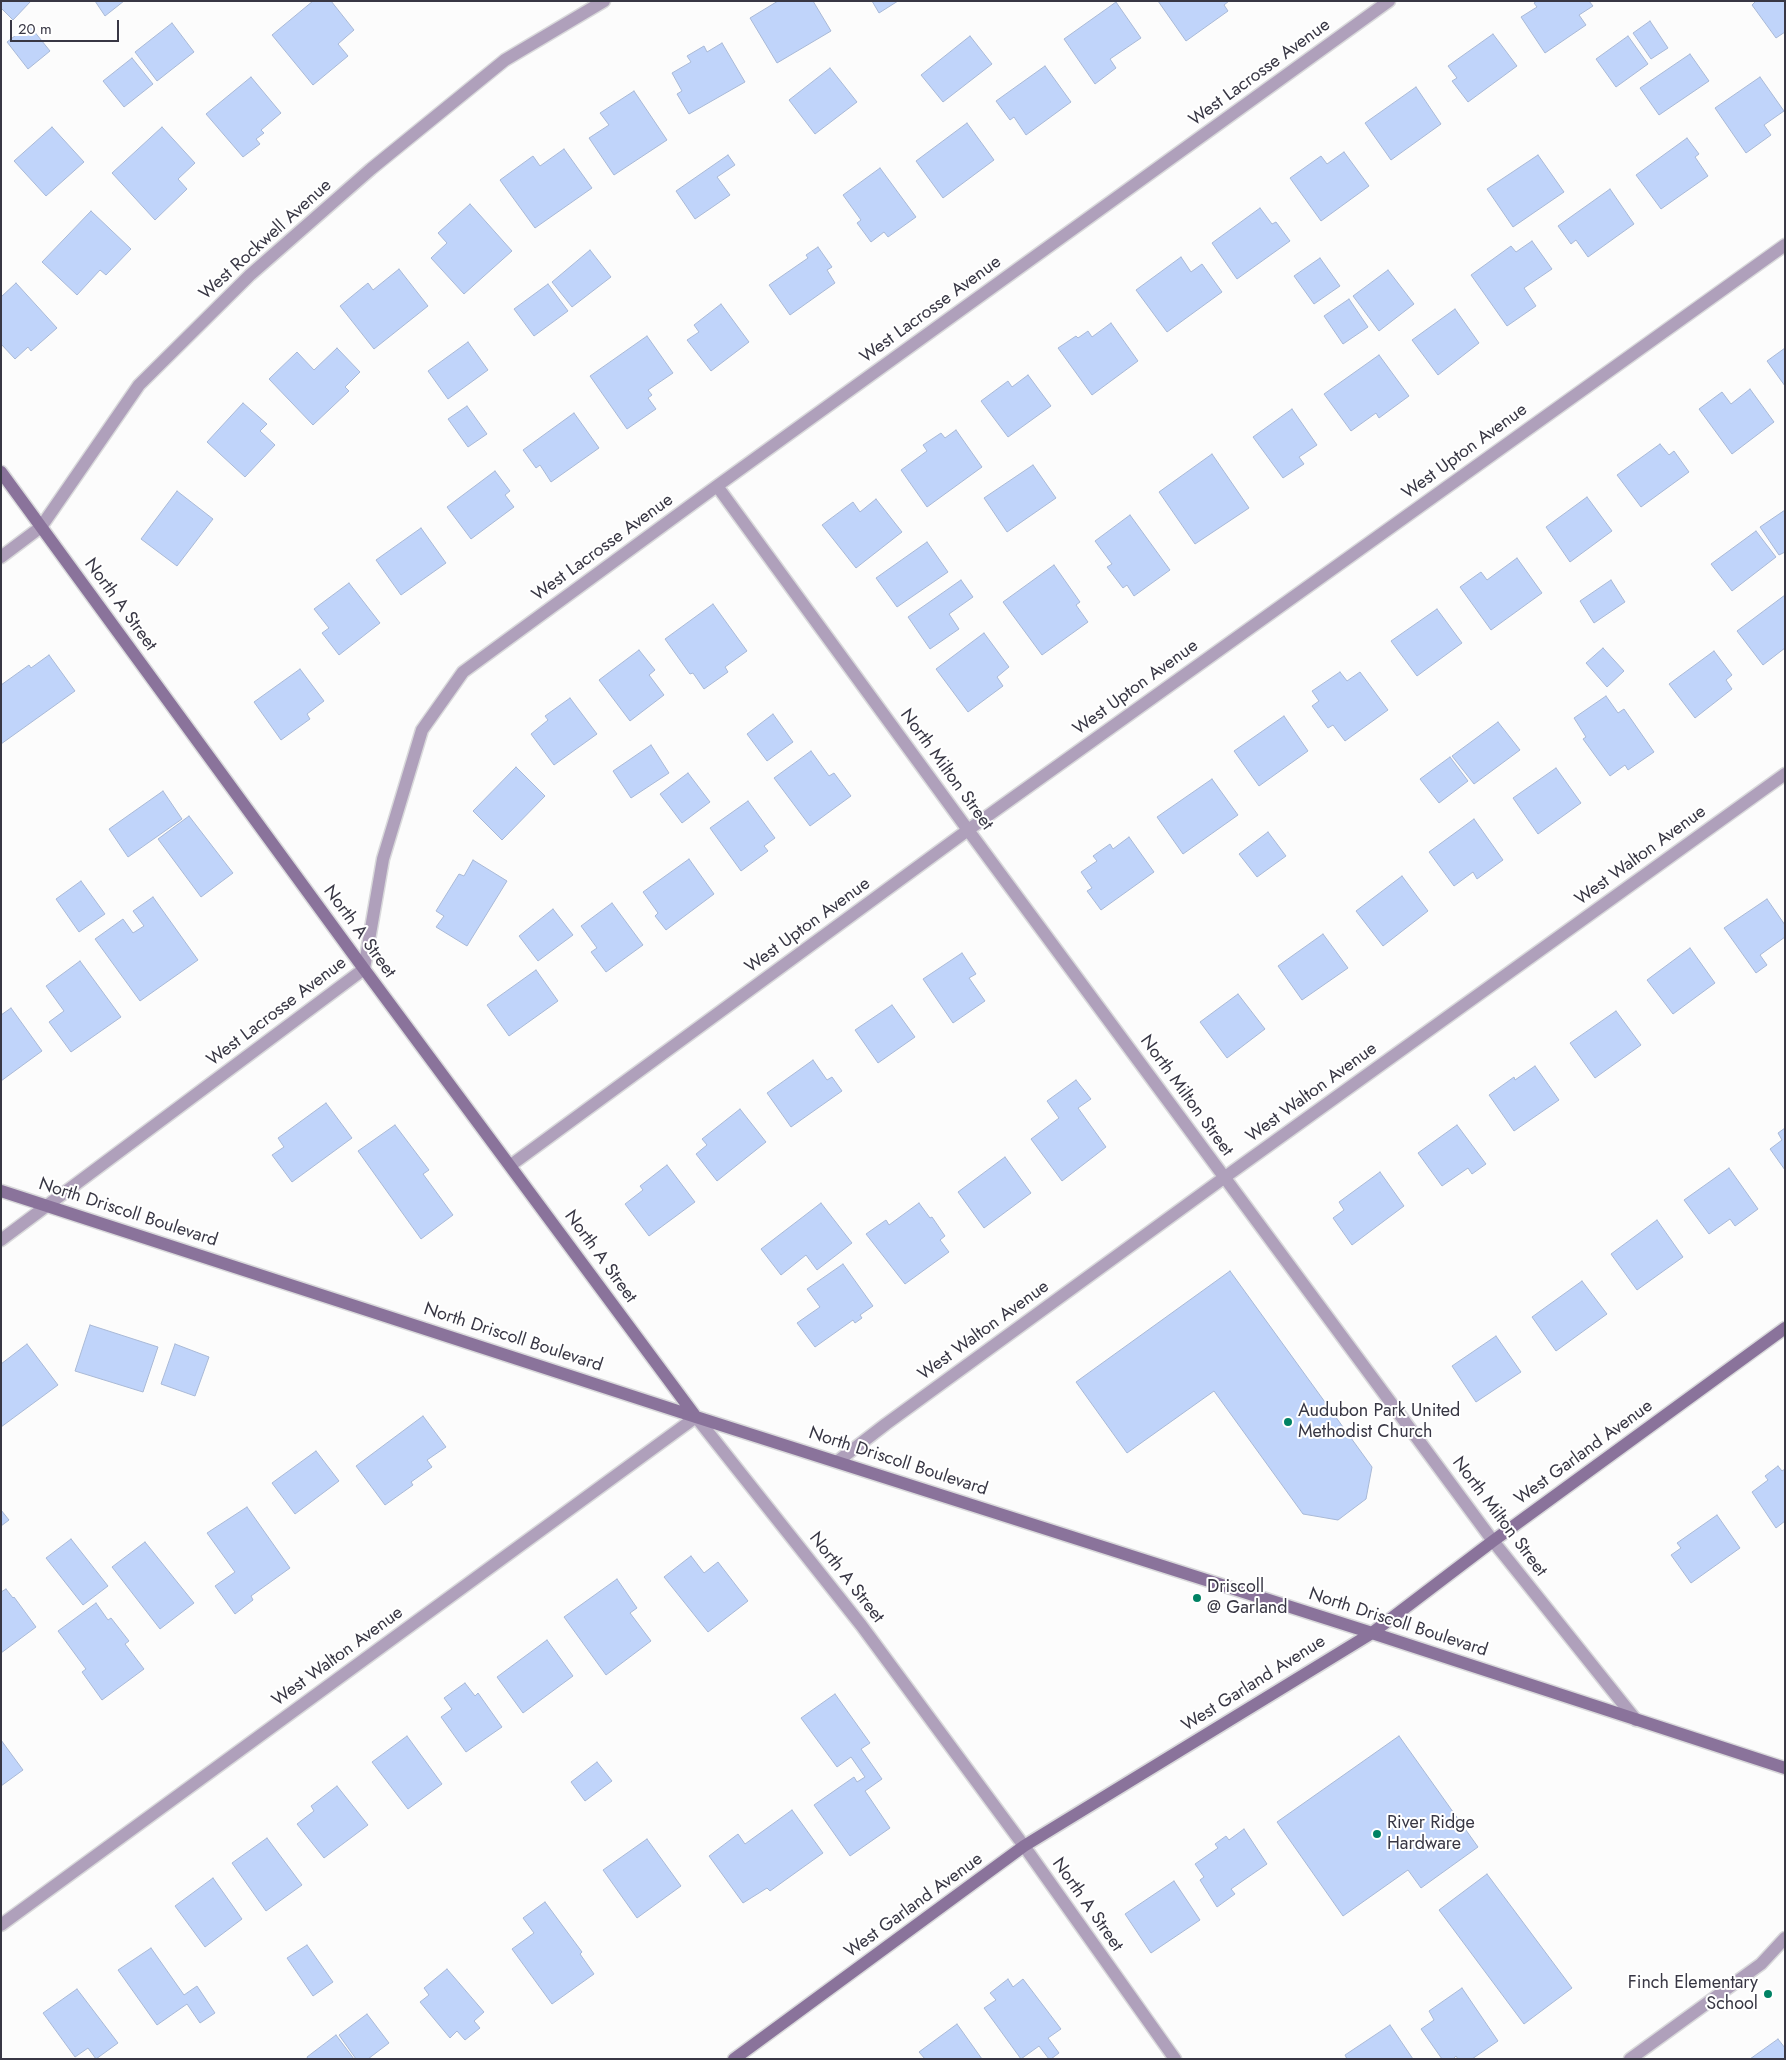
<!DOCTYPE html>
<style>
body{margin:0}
#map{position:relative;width:1786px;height:2060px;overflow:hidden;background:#fcfcfc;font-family:Jost,sans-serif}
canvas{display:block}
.frame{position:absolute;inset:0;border:2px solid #383744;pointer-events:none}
.scale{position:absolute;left:10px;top:20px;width:109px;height:22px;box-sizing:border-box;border:2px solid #383744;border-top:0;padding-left:6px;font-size:15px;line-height:18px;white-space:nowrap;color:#383744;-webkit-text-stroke:4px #fff;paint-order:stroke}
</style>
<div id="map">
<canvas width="1786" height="2060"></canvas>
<div class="frame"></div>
<div class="scale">20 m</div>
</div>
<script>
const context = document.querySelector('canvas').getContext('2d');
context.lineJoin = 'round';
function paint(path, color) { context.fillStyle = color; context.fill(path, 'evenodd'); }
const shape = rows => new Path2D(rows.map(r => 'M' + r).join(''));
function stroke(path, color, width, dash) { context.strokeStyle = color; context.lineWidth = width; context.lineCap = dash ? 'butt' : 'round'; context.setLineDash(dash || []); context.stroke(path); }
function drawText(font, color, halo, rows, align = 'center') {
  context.font = font + ' Jost,sans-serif'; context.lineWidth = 4; context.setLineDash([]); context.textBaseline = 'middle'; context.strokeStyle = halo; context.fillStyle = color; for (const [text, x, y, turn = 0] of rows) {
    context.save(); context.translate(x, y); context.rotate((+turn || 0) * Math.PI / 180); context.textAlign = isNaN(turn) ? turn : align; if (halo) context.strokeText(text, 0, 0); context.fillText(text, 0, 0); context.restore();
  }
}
const building = shape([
 [1,1,31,1,13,20,1,8,1,1],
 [95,1,124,1,105,16,95,1],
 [313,1,331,1,354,30,338,44,348,56,313,85,272,35,313,1],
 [778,1,813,1,831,31,777,63,750,18,778,1],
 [872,1,898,1,879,13,872,1],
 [1158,1,1229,1,1224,5,1228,11,1186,41,1158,1],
 [1537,1,1589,1,1593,6,1579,15,1586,25,1545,53,1521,17,1537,7,1534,3,1537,1],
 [1756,1,1785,1,1785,32,1776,38,1752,5,1756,1],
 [1116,2,1141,38,1110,59,1116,68,1095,84,1064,39,1116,2],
 [1650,21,1668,48,1651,59,1633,33,1650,21],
 [172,23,194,52,157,81,135,52,172,23],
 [29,25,50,51,28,69,7,42,29,25],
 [1493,34,1517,66,1468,102,1452,81,1457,78,1448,66,1493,34],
 [970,36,992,64,943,102,921,75,970,36],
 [1628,36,1648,64,1616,87,1596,59,1628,36],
 [722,43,745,82,689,114,677,94,682,91,672,73,691,62,687,56,704,46,707,52,722,43],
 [1690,54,1709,81,1659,115,1640,88,1690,54],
 [132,58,153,84,124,107,103,81,132,58],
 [1045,66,1071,102,1026,135,1014,117,1010,120,996,101,1045,66],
 [830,68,857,102,815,134,789,100,830,68],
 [251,77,281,113,261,130,264,133,256,139,260,144,243,157,206,114,251,77],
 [1760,77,1784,111,1764,125,1771,135,1746,153,1715,108,1760,77],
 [1416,87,1441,124,1391,160,1365,123,1416,87],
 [634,91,667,140,614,175,589,138,609,125,600,113,634,91],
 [967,123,994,160,943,198,916,161,967,123],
 [52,127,84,162,46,196,14,161,52,127],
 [162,127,195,163,178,179,187,189,155,220,112,173,162,127],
 [1687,138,1699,154,1695,157,1708,176,1661,209,1636,175,1687,138],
 [564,149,592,188,535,228,500,180,533,156,540,166,564,149],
 [1344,152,1369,186,1321,221,1290,178,1321,156,1327,164,1344,152],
 [728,155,735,165,717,177,730,195,695,219,676,191,728,155],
 [1538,155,1564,192,1513,227,1487,189,1538,155],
 [880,168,916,217,888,237,884,232,871,242,857,223,861,220,843,195,880,168],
 [1610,189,1634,224,1588,257,1576,240,1571,244,1558,226,1610,189],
 [470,204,512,251,464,294,431,258,447,243,438,233,470,204],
 [1260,208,1272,224,1276,222,1290,241,1237,279,1212,243,1260,208],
 [91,211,131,249,106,275,100,270,77,295,42,262,91,211],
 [1532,241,1552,269,1524,288,1536,306,1507,326,1471,275,1511,246,1516,252,1532,241],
 [818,247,832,267,827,270,835,283,790,315,769,285,808,258,806,255,818,247],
 [590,250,611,277,572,307,552,282,590,250],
 [1181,257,1191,272,1202,264,1222,292,1167,332,1136,290,1181,257],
 [1320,258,1340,286,1314,304,1294,276,1320,258],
 [399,269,428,306,374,349,340,306,368,283,373,290,399,269],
 [1388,270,1414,304,1379,331,1353,296,1388,270],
 [16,283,57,328,31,351,28,347,15,359,1,344,1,297,16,283],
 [548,284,568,311,534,336,514,309,548,284],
 [1349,299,1368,327,1343,344,1324,316,1349,299],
 [721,304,749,342,711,371,687,340,699,332,694,325,721,304],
 [1455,309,1479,343,1438,375,1412,340,1455,309],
 [1111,323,1138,361,1092,395,1058,348,1076,336,1078,338,1088,331,1092,337,1111,323],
 [647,336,673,373,648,390,652,395,648,398,656,409,627,429,590,376,647,336],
 [468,342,488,370,448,399,428,371,468,342],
 [337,348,360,372,345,387,349,391,313,425,269,379,297,352,314,370,337,348],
 [1785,348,1785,386,1767,361,1785,348],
 [1379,355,1409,396,1379,418,1376,413,1351,431,1324,394,1379,355],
 [1028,375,1051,406,1008,437,981,401,1008,381,1012,387,1028,375],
 [1750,389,1774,422,1732,454,1699,409,1722,392,1731,404,1750,389],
 [243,403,267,424,260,431,275,445,245,477,207,442,243,403],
 [467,406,487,434,468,447,448,419,467,406],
 [1292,409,1317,445,1299,457,1304,464,1283,478,1253,437,1292,409],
 [574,413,599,448,551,482,540,465,536,468,523,450,574,413],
 [956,430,982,467,927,507,901,470,927,451,923,445,941,433,945,438,956,430],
 [1660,444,1669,455,1674,451,1689,472,1641,507,1617,475,1660,444],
 [1212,454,1249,508,1195,544,1159,492,1212,454],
 [1033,465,1056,498,1007,532,984,498,1033,465],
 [495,471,510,491,505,495,514,507,471,539,447,507,495,471],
 [177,491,213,519,177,566,141,539,177,491],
 [1587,497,1612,531,1570,562,1546,527,1587,497],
 [876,499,902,532,856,568,822,525,853,502,860,512,876,499],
 [1785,510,1785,552,1779,555,1760,527,1785,510],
 [1130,515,1170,570,1134,596,1127,585,1123,588,1107,567,1112,564,1095,541,1130,515],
 [421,528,446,563,401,595,376,560,421,528],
 [1756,531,1776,557,1732,591,1711,564,1756,531],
 [927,542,948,572,897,607,876,578,927,542],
 [1517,558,1542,593,1491,630,1460,587,1481,572,1487,580,1517,558],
 [1054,565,1080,602,1076,605,1088,622,1042,655,1003,602,1054,565],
 [961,580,973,597,949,614,959,629,930,649,908,617,961,580],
 [1611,580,1625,602,1594,623,1580,601,1611,580],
 [349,583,380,623,339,655,322,633,329,628,314,609,349,583],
 [1785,595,1785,648,1763,665,1737,631,1785,595],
 [713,604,747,651,725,667,728,672,704,689,693,673,690,674,665,639,713,604],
 [1437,609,1462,643,1417,676,1391,641,1437,609],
 [984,633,1009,667,997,677,1003,686,968,712,936,669,984,633],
 [1603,648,1624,671,1607,687,1586,663,1603,648],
 [639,650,655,670,649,675,664,695,630,721,599,680,639,650],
 [1714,651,1732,675,1726,680,1732,689,1695,718,1669,684,1714,651],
 [49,655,75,691,1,744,1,685,29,665,31,668,49,655],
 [300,669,324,701,307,714,310,719,281,740,254,702,300,669],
 [1340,672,1347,681,1360,672,1388,710,1345,741,1333,725,1328,728,1312,706,1319,701,1312,691,1340,672],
 [1606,696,1618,713,1624,709,1654,752,1628,770,1625,765,1610,776,1583,739,1586,737,1574,718,1606,696],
 [570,698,597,734,554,765,531,734,548,720,545,716,570,698],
 [773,714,793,742,767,761,747,734,773,714],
 [1284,716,1308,751,1259,786,1234,751,1284,716],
 [1498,722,1520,750,1474,784,1452,756,1498,722],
 [651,745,669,773,631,798,613,771,651,745],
 [811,751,829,776,834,773,851,796,810,826,774,778,811,751],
 [1450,757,1468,781,1439,803,1420,779,1450,757],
 [516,767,545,796,502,840,473,811,516,767],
 [1556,768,1581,803,1538,834,1513,798,1556,768],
 [688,773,710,802,682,823,660,794,688,773],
 [1212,779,1238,815,1183,854,1157,817,1212,779],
 [163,791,182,819,128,857,109,829,163,791],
 [748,801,775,838,764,846,768,851,741,871,710,828,748,801],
 [189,816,233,873,201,897,158,839,189,816],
 [1474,819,1503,860,1477,879,1473,872,1454,886,1429,852,1474,819],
 [1268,832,1286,856,1257,877,1239,854,1268,832],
 [1129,837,1154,872,1101,910,1087,891,1092,888,1081,872,1097,861,1093,856,1110,844,1113,849,1129,837],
 [689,859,714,894,666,930,655,916,658,913,643,892,689,859],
 [473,860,507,881,467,946,436,927,444,916,436,911,459,874,464,876,473,860],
 [1402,876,1428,911,1383,946,1356,911,1402,876],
 [81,881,105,914,79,932,56,899,81,881],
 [153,897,198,960,140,1001,95,939,123,919,133,933,144,926,133,911,153,897],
 [1767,899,1785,925,1785,937,1760,955,1767,965,1756,973,1724,928,1767,899],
 [612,903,643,945,606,972,591,952,597,948,581,926,612,903],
 [553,909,573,935,538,961,519,936,553,909],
 [1323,934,1348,968,1302,1000,1278,966,1323,934],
 [1690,948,1715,983,1673,1014,1647,980,1690,948],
 [962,953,976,974,969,978,985,1001,953,1023,923,979,962,953],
 [80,961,121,1017,71,1052,49,1022,64,1011,46,986,80,961],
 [536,970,558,1001,509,1036,487,1005,536,970],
 [1238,994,1265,1029,1227,1058,1200,1022,1238,994],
 [892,1005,915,1037,878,1063,855,1030,892,1005],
 [11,1008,42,1051,1,1081,1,1015,11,1008],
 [1616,1011,1641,1045,1595,1078,1570,1043,1616,1011],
 [813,1060,827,1080,832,1077,842,1091,791,1127,767,1093,813,1060],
 [1535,1066,1559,1100,1514,1131,1489,1095,1514,1077,1515,1080,1535,1066],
 [1076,1080,1091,1099,1078,1108,1106,1147,1062,1181,1031,1139,1059,1118,1047,1101,1076,1080],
 [326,1103,352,1138,292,1182,272,1155,284,1147,278,1138,326,1103],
 [740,1109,766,1142,717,1181,696,1154,707,1145,702,1139,740,1109],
 [395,1125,429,1170,423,1174,453,1215,421,1239,358,1151,395,1125],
 [1457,1125,1486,1164,1472,1174,1468,1168,1442,1186,1418,1153,1457,1125],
 [1785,1128,1785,1170,1770,1149,1782,1140,1778,1133,1785,1128],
 [1005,1157,1031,1193,984,1228,958,1192,1005,1157],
 [667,1165,695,1202,649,1236,625,1204,643,1190,640,1186,667,1165],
 [1729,1168,1758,1209,1735,1226,1730,1219,1709,1234,1684,1200,1729,1168],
 [1380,1172,1404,1206,1352,1245,1333,1218,1344,1210,1339,1202,1380,1172],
 [821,1203,852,1243,817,1270,806,1255,781,1275,761,1249,821,1203],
 [919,1203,930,1218,932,1217,945,1236,940,1240,949,1252,905,1284,866,1234,886,1220,889,1225,919,1203],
 [1657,1220,1683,1257,1637,1290,1611,1254,1657,1220],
 [843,1264,873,1306,860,1315,862,1318,855,1323,853,1320,815,1347,797,1323,820,1307,807,1289,843,1264],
 [1230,1271,1372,1467,1366,1499,1338,1520,1303,1514,1214,1391,1127,1453,1076,1382,1230,1271],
 [1582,1281,1607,1314,1556,1351,1532,1317,1582,1281],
 [90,1325,158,1347,143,1392,75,1371,90,1325],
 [1496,1336,1521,1372,1476,1402,1452,1366,1496,1336],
 [27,1344,58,1385,1,1427,1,1364,27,1344],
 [175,1344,209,1357,195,1396,161,1384,175,1344],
 [423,1416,446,1447,427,1460,432,1467,411,1482,413,1485,385,1505,356,1466,423,1416],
 [316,1451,339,1481,295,1514,272,1483,316,1451],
 [1778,1466,1782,1471,1785,1469,1785,1521,1776,1528,1752,1492,1768,1480,1765,1476,1778,1466],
 [247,1507,290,1568,251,1596,253,1600,235,1614,215,1586,235,1572,207,1533,247,1507],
 [1,1510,9,1520,1,1526,1,1510],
 [1717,1515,1740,1548,1691,1583,1671,1555,1681,1548,1677,1543,1717,1515],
 [71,1539,108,1586,83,1605,46,1558,71,1539],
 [145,1542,194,1603,160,1629,112,1567,145,1542],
 [691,1556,704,1573,718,1562,748,1601,708,1632,664,1577,691,1556],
 [617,1579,637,1608,630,1613,651,1641,606,1675,564,1617,617,1579],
 [6,1589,13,1598,14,1597,36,1627,1,1653,1,1592,6,1589],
 [96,1603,108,1620,111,1618,129,1641,125,1644,144,1669,102,1700,82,1672,86,1669,58,1631,96,1603],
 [547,1640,573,1676,523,1713,497,1677,547,1640],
 [465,1683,475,1696,478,1693,502,1727,466,1752,441,1717,452,1709,444,1698,465,1683],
 [835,1694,870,1743,861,1749,882,1779,865,1791,890,1828,850,1856,814,1805,854,1777,857,1782,865,1777,851,1757,837,1767,801,1718,835,1694],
 [407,1736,442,1784,408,1809,372,1762,407,1736],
 [1399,1736,1478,1847,1421,1888,1408,1870,1343,1916,1277,1822,1399,1736],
 [1,1740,23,1770,1,1786,1,1740],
 [597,1762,612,1781,585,1801,571,1782,597,1762],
 [337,1786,368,1825,324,1858,297,1824,314,1811,311,1806,337,1786],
 [792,1810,823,1853,770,1891,767,1888,743,1903,709,1856,738,1834,745,1844,792,1810],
 [1244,1829,1267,1864,1231,1889,1235,1894,1217,1907,1200,1880,1204,1877,1195,1864,1218,1848,1215,1844,1226,1836,1229,1840,1244,1829],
 [267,1838,302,1885,266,1911,232,1863,267,1838],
 [647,1839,681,1886,637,1918,603,1870,647,1839],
 [1487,1874,1572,1988,1524,2024,1439,1910,1487,1874],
 [213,1878,242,1919,205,1947,175,1906,213,1878],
 [1174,1881,1200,1920,1151,1953,1125,1914,1174,1881],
 [545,1902,582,1952,580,1954,594,1974,552,2004,512,1949,534,1933,523,1918,545,1902],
 [307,1945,333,1982,313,1996,287,1958,307,1945],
 [151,1948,184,1995,197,1986,215,2013,200,2023,187,2004,157,2025,118,1970,151,1948],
 [447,1969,484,2012,474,2021,480,2028,465,2040,457,2031,450,2038,420,2002,429,1995,424,1988,447,1969],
 [1008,1979,1013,1987,1023,1979,1061,2029,1048,2038,1059,2053,1051,2059,1049,2059,1039,2046,1021,2059,984,2008,996,2000,990,1993,1008,1979],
 [1462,1988,1498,2041,1472,2059,1458,2059,1456,2056,1453,2059,1442,2059,1421,2029,1434,2020,1429,2011,1462,1988],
 [77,1989,118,2043,96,2059,88,2048,75,2057,43,2013,77,1989],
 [367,2014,389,2043,368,2059,356,2059,339,2035,367,2014],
 [957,2024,982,2059,925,2059,919,2052,957,2024],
 [1390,2025,1413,2059,1347,2059,1345,2055,1390,2025],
 [336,2035,354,2059,308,2059,307,2057,336,2035],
 [1778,2039,1785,2048,1785,2059,1750,2059,1778,2039]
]);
const street = shape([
 [717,486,968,830,1493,1541,1636,1720],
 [1,557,41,527,139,385,250,275,371,169,505,60,604,1],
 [511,1165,968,830,1785,245],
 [1,1240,364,969,383,859,422,730,463,672,717,486,1389,1],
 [838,1461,886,1424,1225,1177,1785,774],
 [1,1925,696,1417,861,1625,1024,1846,1175,2059],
 [1630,2059,1761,1964,1785,1938]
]);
const secondary = shape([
 [1,472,364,969,696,1417],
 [1,1191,696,1417,1372,1633,1785,1768],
 [734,2059,1024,1846,1372,1633,1493,1541,1785,1328]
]);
const markers = [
 [1288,1422,5,"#008264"],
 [1197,1598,5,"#008264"],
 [1377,1834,5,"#008264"],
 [1768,1994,5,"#008264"]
];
const streetNames = [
 ["West Lacrosse Avenue",1260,73,-36],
 ["West Rockwell Avenue",266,240,-42],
 ["West Lacrosse Avenue",931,310,-36],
 ["West Upton Avenue",1465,452,-36],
 ["West Lacrosse Avenue",603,548,-36],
 ["North A Street",120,605,54],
 ["West Upton Avenue",1136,688,-36],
 ["North Milton Street",946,770,54],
 ["West Walton Avenue",1641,856,-36],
 ["West Upton Avenue",808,926,-36],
 ["North A Street",359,932,54],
 ["West Lacrosse Avenue",277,1012,-37],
 ["West Walton Avenue",1312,1093,-36],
 ["North Milton Street",1186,1096,54],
 ["North Driscoll Boulevard",128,1213,18],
 ["North A Street",600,1257,54],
 ["West Walton Avenue",984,1331,-36],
 ["North Driscoll Boulevard",513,1338,18],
 ["West Garland Avenue",1584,1453,-36],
 ["North Driscoll Boulevard",898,1462,18],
 ["North Milton Street",1499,1517,53],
 ["North A Street",846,1578,52],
 ["North Driscoll Boulevard",1398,1623,18],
 ["West Walton Avenue",338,1657,-36],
 ["West Garland Avenue",1254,1684,-32],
 ["North A Street",1087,1905,55],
 ["West Garland Avenue",914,1906,-36]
];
const poiNames = [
 ["Audubon Park United",1298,1412],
 ["Methodist Church",1298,1433],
 ["Driscoll",1207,1588],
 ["@ Garland",1207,1609],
 ["River Ridge",1387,1824],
 ["Hardware",1387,1845],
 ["Finch Elementary",1758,1984,"right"],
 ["School",1758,2005,"right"]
];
paint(building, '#c0d4fa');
stroke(building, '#a9b9d6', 1);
stroke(street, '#d9d9db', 15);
stroke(secondary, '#d9d9db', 15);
stroke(street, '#afa0bb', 12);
stroke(secondary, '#8a739b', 12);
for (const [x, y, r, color] of markers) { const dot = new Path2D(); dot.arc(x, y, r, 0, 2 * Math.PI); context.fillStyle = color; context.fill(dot); stroke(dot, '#fff', 2); }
drawText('18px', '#383744', '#fff', streetNames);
drawText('18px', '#383744', '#fff', poiNames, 'left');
</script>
